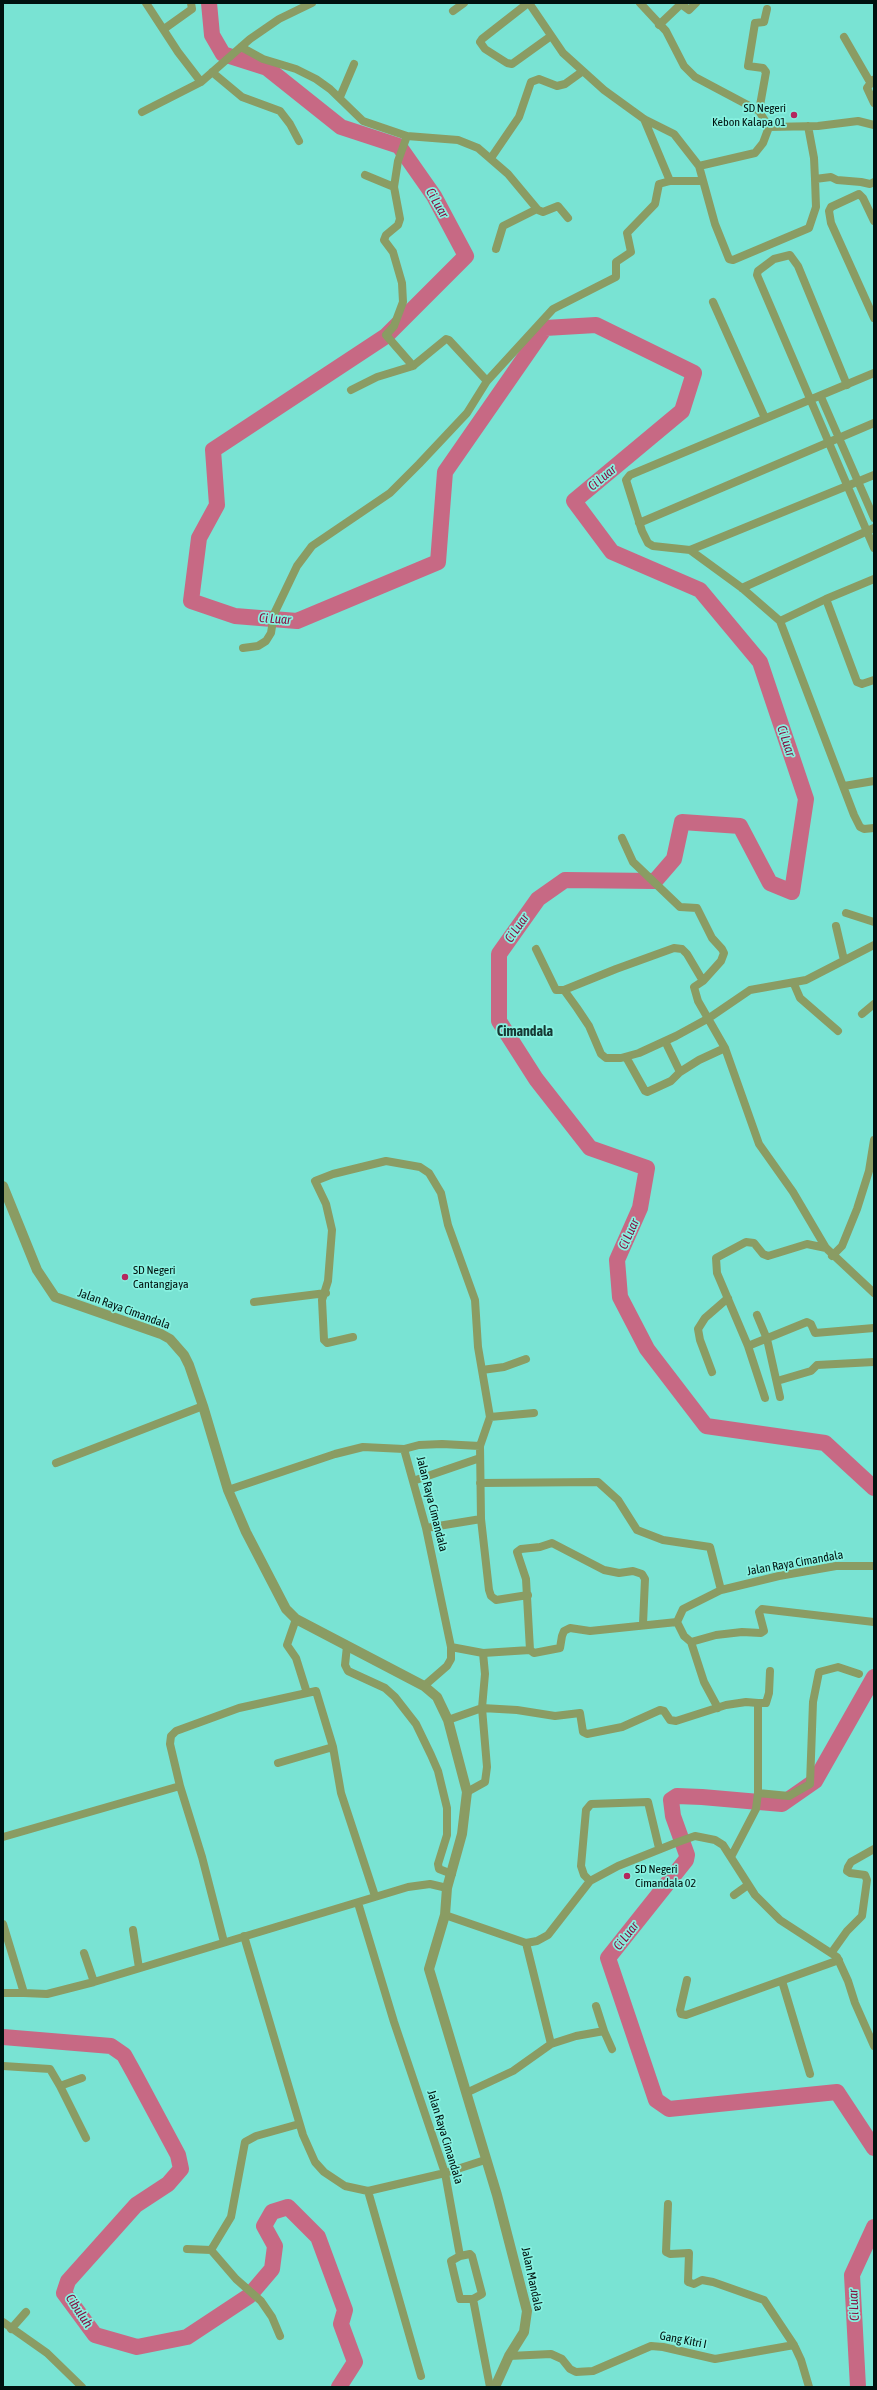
<!DOCTYPE html>
<style>
body{margin:0}
#map{position:relative;width:877px;height:2390px;overflow:hidden;background:#79e3d3;font-family:"Asap Condensed",sans-serif}
canvas{display:block}
.frame{position:absolute;inset:0;border:4px solid #00120f;pointer-events:none}
</style>
<div id="map">
<canvas width="877" height="2390"></canvas>
<div class="frame"></div>
</div>
<script>
const context = document.querySelector('canvas').getContext('2d');
context.lineJoin = 'round';
const shape = rows => new Path2D(rows.map(r => 'M' + r).join(''));
function stroke(path, color, width, dash) { context.strokeStyle = color; context.lineWidth = width; context.lineCap = dash ? 'butt' : 'round'; context.setLineDash(dash || []); context.stroke(path); }
function drawText(font, color, halo, rows, align = 'center') {
  context.font = font + ' "Asap Condensed",sans-serif'; context.lineWidth = 3.5; context.setLineDash([]); context.textBaseline = 'middle'; context.strokeStyle = halo; context.fillStyle = color; for (const [text, x, y, turn = 0] of rows) {
    context.save(); context.translate(x, y); context.rotate((+turn || 0) * Math.PI / 180); context.textAlign = isNaN(turn) ? turn : align; if (halo) context.strokeText(text, 0, 0); context.fillText(text, 0, 0); context.restore();
  }
}
const river = shape([
 [209,3,212,35,223,54,267,68,341,127,399,146,434,196,466,256,386,336,213,450,217,505,199,538,191,601,235,616,297,621,438,562,445,472,545,328,596,325,694,373,682,411,574,501,612,552,700,590,760,662,806,799,792,892,770,883,740,826,682,822,674,859,655,881,565,880,538,899,499,954,499,1021,536,1079,590,1148,647,1168,640,1208,617,1260,620,1297,647,1349,706,1426,825,1443,874,1488],
 [874,1677,815,1781,782,1804,702,1797,677,1796,671,1800,673,1816,687,1855,686,1860,608,1958,656,2100,669,2109,837,2092,874,2148],
 [3,2037,111,2046,124,2055,134,2073,178,2155,181,2169,168,2184,136,2205,68,2281,64,2293,95,2335,137,2347,187,2337,249,2296,272,2269,275,2246,264,2226,272,2212,288,2207,318,2237,345,2310,341,2324,355,2362,339,2387],
 [858,2387,852,2275,874,2227]
]);
const minor = shape([
 [146,3,178,52,201,82],
 [528,3,482,39,480,42,485,49,507,63,512,64,551,36],
 [529,3,563,53,604,90,644,119,674,134,699,166,755,153,763,143,769,127],
 [640,3,666,31,684,66,695,77,759,111,769,127,818,126,858,121,874,125],
 [453,11,464,3],
 [659,25,681,4,689,10,696,3],
 [164,29,192,9,191,3],
 [844,37,870,82],
 [241,47,263,59,296,69,316,79,330,89,363,121,407,136,458,140,478,148,508,174,538,210,543,212,558,206,568,218],
 [212,72,242,97,280,111,290,124,299,141],
 [873,80,867,88,874,103],
 [340,97,354,64],
 [759,111,766,72,763,68,748,66,755,23,764,22,767,9],
 [142,112,201,82,250,39,279,19,312,3],
 [644,119,670,181],
 [808,126,814,158,815,179],
 [407,136,398,161,394,187,400,219,398,225,386,235,384,240,393,252,402,283,403,302,394,326,386,335,413,366,446,339,449,340,487,381],
 [491,158,519,117,531,82,539,79,557,86,565,84,583,71],
 [699,166,715,224,729,259,733,260,809,228,816,207,815,179,831,177,837,180,861,182,870,184,874,182],
 [365,175,394,187],
 [874,221,863,198,859,194,831,207,829,211,831,223,874,318],
 [496,249,503,226,537,209],
 [713,302,765,418],
 [874,373,630,475,626,480,642,531,648,543,653,546,690,550,742,588,780,621,854,815,860,827,864,829,874,828],
 [847,385,798,266,790,255,774,259,758,271,757,275,874,548],
 [351,390,377,377,413,366],
 [821,397,874,518],
 [639,523,874,423],
 [690,550,874,475],
 [742,588,874,528],
 [826,599,874,579],
 [780,621,826,599,857,682,862,684,874,680],
 [243,648,258,646,266,641,271,633,274,614,297,566,312,546,390,493,419,464,467,413,487,381,553,309,616,277,616,262,631,252,627,233,655,204,659,184,670,181,703,181],
 [844,786,874,781],
 [622,838,633,862,680,907,697,908,712,938,722,949,724,953,721,961,703,981,694,987,698,1001,725,1048,759,1144,793,1192,826,1248,874,1293],
 [846,913,874,922],
 [836,926,844,960],
 [536,949,556,990,564,990,577,1008,589,1026,601,1054,606,1058,621,1058,639,1053,676,1036,709,1018,750,990,806,980,874,945],
 [794,984,800,998,838,1031],
 [564,990,616,969,674,948,682,949,687,954,703,981],
 [862,1014,874,1004],
 [626,1057,645,1091,647,1092,671,1081,680,1072,665,1041],
 [680,1072,699,1060,725,1048],
 [832,1256,842,1246,857,1209,869,1171,874,1140],
 [254,1302,326,1293],
 [757,1315,767,1339,780,1397],
 [353,1337,327,1343,324,1340,322,1300,328,1281,332,1230,326,1204,315,1181,333,1174,386,1161,420,1167,429,1173,441,1193,448,1225,475,1300,478,1347,490,1417,480,1446,481,1519,489,1590,491,1596,496,1600,528,1595],
 [748,1346,807,1322,811,1324,815,1333,874,1328],
 [482,1370,504,1367,526,1359],
 [712,1372,700,1340,698,1329,705,1318,728,1298],
 [777,1381,811,1371,817,1365,874,1362],
 [765,1398,748,1346,717,1273,716,1258,746,1242,754,1243,763,1254,768,1256,807,1244,826,1248],
 [490,1417,534,1413],
 [404,1449,419,1445,442,1444,480,1446],
 [56,1463,203,1406],
 [413,1481,480,1458],
 [480,1483,598,1482,618,1500,637,1530,663,1540,710,1547,721,1590],
 [228,1490,335,1454,363,1447,404,1449,426,1528,451,1647,451,1659,447,1666,424,1686],
 [426,1528,481,1519],
 [296,1619,287,1645,296,1658,307,1693],
 [677,1622,683,1609,721,1590,779,1576,836,1566,874,1566],
 [677,1622,684,1636,691,1642],
 [691,1642,716,1635,742,1632,761,1633,764,1631,759,1612,762,1609,874,1622],
 [691,1642,704,1682,718,1708],
 [347,1646,345,1665,348,1671,385,1688,395,1697,416,1724,431,1755,438,1771,447,1808,447,1835,438,1864,439,1869,452,1874],
 [451,1647,483,1653,530,1650,534,1653,560,1648,562,1636,564,1631,570,1628,590,1631,677,1622],
 [530,1650,526,1579,517,1552,521,1549,540,1547,552,1543,604,1570,619,1573,633,1571,642,1574,645,1579,643,1624],
 [758,1703,766,1703,769,1693,770,1671],
 [448,1720,482,1708,517,1710,555,1716,580,1713,583,1732,587,1734,622,1727,660,1710,664,1711,670,1720,676,1721,726,1705,746,1702,758,1703,758,1793,756,1809,731,1857],
 [278,1763,333,1747],
 [467,1792,485,1782,487,1767,482,1708,485,1674,483,1653],
 [758,1793,789,1796,810,1784,813,1702,819,1672,838,1667,859,1674],
 [3,1837,180,1786],
 [590,1881,584,1875,581,1866,586,1810,591,1804,648,1802,659,1848],
 [734,1895,748,1885],
 [358,1903,394,2022,445,2173,460,2256,451,2261,460,2299,473,2299,490,2387],
 [445,1915,526,1943,537,1941,548,1935,590,1881,618,1866,678,1842,695,1836,715,1840,723,1845,755,1895,780,1920,837,1957,848,1981,855,2003,874,2046],
 [3,1924,24,1993,47,1994,94,1982,408,1887,430,1884,447,1888],
 [133,1930,139,1968],
 [244,1936,303,2135,315,2162,324,2172,345,2186,368,2191,421,2376],
 [224,1942,202,1857,180,1786,170,1744,171,1736,176,1731,239,1708,316,1691,333,1747,341,1793,375,1896],
 [526,1943,551,2044],
 [832,1952,847,1931,862,1916,867,1880,865,1875,850,1873,847,1871,848,1867,851,1862,874,1849],
 [84,1953,94,1982],
 [687,1980,680,2010,681,2014,686,2015,839,1960],
 [782,1981,810,2074],
 [3,1993,24,1993],
 [596,2006,604,2031],
 [3,2066,50,2069,60,2086,82,2078],
 [60,2086,86,2138],
 [466,2093,513,2071,551,2044,576,2036,604,2031,612,2049],
 [368,2191,445,2173,485,2160],
 [668,2204,666,2252,670,2254,689,2253,688,2282,694,2284,702,2280,713,2282,764,2300,794,2345],
 [187,2249,211,2250,236,2279,261,2301,272,2317,280,2336],
 [211,2250,231,2217,245,2142,256,2136,299,2124],
 [460,2256,470,2254,472,2256,482,2294,473,2299],
 [3,2322,47,2353,82,2387],
 [11,2329,26,2312],
 [509,2356,551,2354,562,2359,570,2369,576,2372,593,2371,651,2346,663,2347,715,2359,794,2345,801,2360,809,2387]
]);
const tertiary = shape([
 [3,1186,37,1270,55,1297,161,1334,170,1339,184,1355,189,1365,203,1406,228,1490,246,1532,286,1609,296,1619,424,1686,437,1697,448,1720,467,1792,462,1834,447,1888,445,1915,429,1969,497,2195,527,2311,524,2332,509,2356,495,2387]
]);
const markers = [
 [794,115,4,"#b4275e"],
 [125,1277,4,"#b4275e"],
 [627,1876,4,"#b4275e"]
];
const poiNames = [
 ["SD Negeri",786,108,"right"],
 ["Kebon Kalapa 01",786,122,"right"],
 ["SD Negeri",133,1270],
 ["Cantangjaya",133,1284],
 ["SD Negeri",635,1869],
 ["Cimandala 02",635,1883]
];
const streetNames = [
 ["Jalan Raya Cimandala",124,1309,20],
 ["Jalan Raya Cimandala",432,1504,76],
 ["Jalan Raya Cimandala",795,1563,-10],
 ["Jalan Raya Cimandala",445,2137,73],
 ["Jalan Mandala",532,2279,78],
 ["Gang Kitri I",683,2340,11]
];
const waterNames = [
 ["Ci Luar",437,203,60],
 ["Ci Luar",602,478,-40],
 ["Ci Luar",275,619,4],
 ["Ci Luar",786,741,71],
 ["Ci Luar",517,928,-55],
 ["Ci Luar",629,1234,-66],
 ["Ci Luar",626,1936,-52],
 ["Ci Luar",854,2305,-93],
 ["Cibuluh",79,2311,56]
];
const quarterNames = [
 ["Cimandala",525,1032]
];
stroke(river, '#c76984', 16);
stroke(minor, '#8a9c63', 8);
stroke(tertiary, '#8a9c63', 10);
for (const [x, y, r, color] of markers) { const dot = new Path2D(); dot.arc(x, y, r, 0, 2 * Math.PI); context.fillStyle = color; context.fill(dot); stroke(dot, '#87f1e0', 1.5); }
drawText('12px', '#00120f', '#87f1e0', poiNames, 'left');
drawText('12px', '#00120f', '#87f1e0', streetNames);
drawText('italic 13px', '#861142', '#87f1e0', waterNames);
drawText('bold 14px', '#163833', '#87f1e0', quarterNames);
</script>
